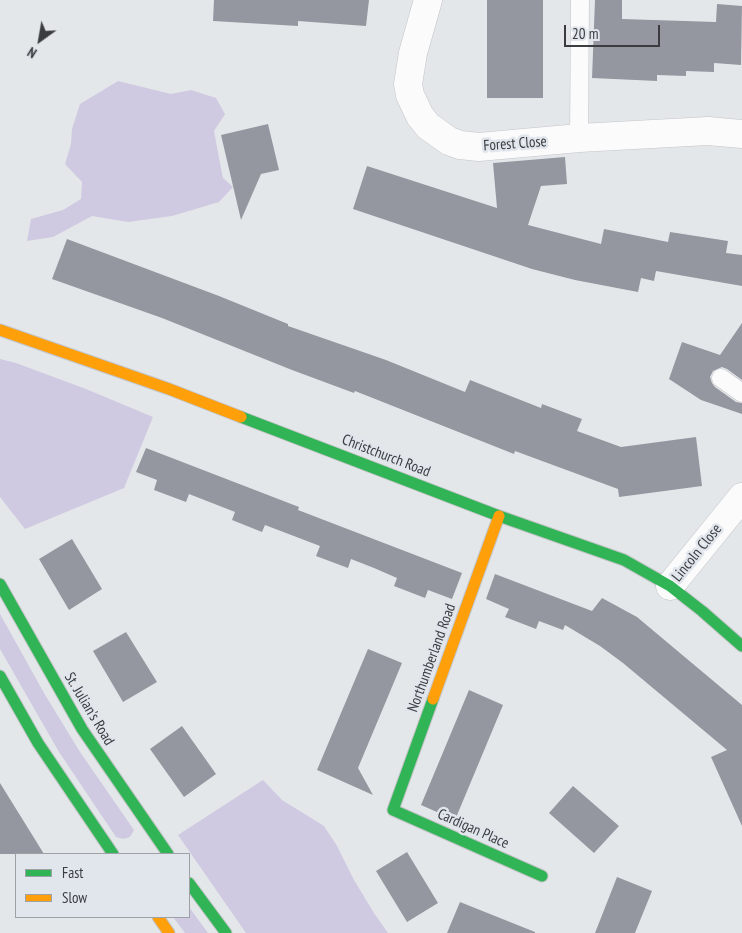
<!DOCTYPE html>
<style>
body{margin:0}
#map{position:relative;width:742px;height:933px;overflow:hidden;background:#e4e7ea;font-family:"PT Sans Narrow",sans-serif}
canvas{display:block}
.legend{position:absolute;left:15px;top:853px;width:175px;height:65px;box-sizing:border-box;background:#e1e6ed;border:1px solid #9ea2a7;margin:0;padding:6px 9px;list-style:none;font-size:15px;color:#3a3c3f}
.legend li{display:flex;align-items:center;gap:10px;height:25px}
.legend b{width:25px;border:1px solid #9ea2a7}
.north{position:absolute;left:15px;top:15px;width:50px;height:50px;-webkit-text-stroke:4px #e1e6ed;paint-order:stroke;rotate:212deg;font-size:14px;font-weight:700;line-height:20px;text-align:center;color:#3a3c3f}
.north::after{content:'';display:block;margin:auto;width:18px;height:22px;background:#3a3c3f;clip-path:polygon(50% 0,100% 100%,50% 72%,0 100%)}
.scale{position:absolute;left:564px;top:25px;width:96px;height:22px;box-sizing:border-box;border:2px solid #3a3c3f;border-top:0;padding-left:6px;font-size:15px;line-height:18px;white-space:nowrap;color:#3a3c3f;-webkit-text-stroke:4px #e1e6ed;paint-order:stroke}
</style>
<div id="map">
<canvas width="742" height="933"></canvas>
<ul class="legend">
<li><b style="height:6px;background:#30b455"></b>Fast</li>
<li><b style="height:6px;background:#ff9f0a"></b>Slow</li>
</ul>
<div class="north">N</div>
<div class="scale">20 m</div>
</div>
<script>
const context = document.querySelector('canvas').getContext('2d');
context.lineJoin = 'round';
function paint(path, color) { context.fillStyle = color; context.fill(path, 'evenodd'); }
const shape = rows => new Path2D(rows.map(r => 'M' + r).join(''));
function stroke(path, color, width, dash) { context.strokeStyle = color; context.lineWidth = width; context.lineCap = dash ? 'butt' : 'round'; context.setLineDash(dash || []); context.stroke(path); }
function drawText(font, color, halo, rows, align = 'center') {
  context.font = font + ' "PT Sans Narrow",sans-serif'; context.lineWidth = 5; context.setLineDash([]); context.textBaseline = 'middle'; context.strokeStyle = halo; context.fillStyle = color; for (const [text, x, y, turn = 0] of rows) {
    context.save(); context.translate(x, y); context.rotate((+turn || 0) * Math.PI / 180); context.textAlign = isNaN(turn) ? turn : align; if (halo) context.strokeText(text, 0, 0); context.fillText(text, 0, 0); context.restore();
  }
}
const green = shape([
 [118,81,171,94,191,90,216,98,225,114,214,131,219,158,223,178,233,187,219,202,172,216,128,222,92,216,53,237,27,241,31,219,63,210,81,199,82,182,65,164,71,144,72,129,80,104],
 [0,359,16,363,86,389,153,417,124,488,25,529,0,497],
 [0,614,44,693,80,752,134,830,130,837,123,839,116,837,59,752,0,649],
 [263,780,282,800,324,826,337,846,354,880,374,913,388,933,246,933,178,835],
 [189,907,208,933,185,933,173,917,189,917]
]);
const building = shape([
 [214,0,369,0,366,26,298,21,298,26,213,21],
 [487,0,543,0,543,98,487,98],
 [595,0,622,0,622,19,716,22,717,4,742,6,741,65,714,63,714,72,686,71,686,76,657,75,657,81,592,78],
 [268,124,279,170,261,174,241,220,221,135],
 [565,157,567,184,541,186,528,225,601,244,604,229,668,242,670,232,728,241,726,253,742,255,742,286,656,271,654,281,641,278,638,292,575,280,532,269,353,209,367,166,497,208,493,163],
 [67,239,219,296,288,324,288,326,386,360,465,392,470,380,541,408,542,404,582,419,577,431,621,447,696,437,702,486,619,497,618,489,515,451,514,454,355,391,354,393,292,370,162,318,52,279],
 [742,323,742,380,727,369,722,367,713,371,710,377,712,383,715,387,736,402,742,403,742,414,701,400,669,379,682,342,720,355],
 [146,448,299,507,298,510,462,573,452,599,428,590,425,598,394,586,397,578,374,568,351,559,348,568,316,556,320,546,265,525,262,532,232,520,235,512,189,494,186,502,154,490,157,480,136,472],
 [72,539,102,589,69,610,39,559],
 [495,574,592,611,602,598,637,617,742,705,742,826,711,757,727,750,623,663,600,646,565,625,563,630,539,621,536,629,505,617,509,609,486,599],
 [126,632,157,682,123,702,93,651],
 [368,649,402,663,358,768,373,795,317,770],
 [469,690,503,705,455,820,421,805],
 [182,726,216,774,184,797,150,749],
 [0,783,44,854,0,854],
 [573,786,619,826,594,853,549,813],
 [407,852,438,903,407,922,376,871],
 [617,877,652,891,641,918,635,933,595,933],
 [460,902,535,932,535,933,447,933]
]);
const lane = shape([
 [579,138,580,0],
 [721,378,742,393]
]);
const street = shape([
 [428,0,413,53,408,84,410,95,420,116,428,126,449,141,460,145,479,147,579,138,708,131,742,134],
 [670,586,742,497]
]);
const fast = shape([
 [241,417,499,516,624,560,670,586,702,611,742,646],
 [0,584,82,729,168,854],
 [0,676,38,743,113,854],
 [433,699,393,810,542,876],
 [189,883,226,933]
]);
const slow = shape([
 [0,330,169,389,241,417],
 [433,699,499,516],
 [158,917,169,933]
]);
const streetNames = [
 ["Forest Close",515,144,-4],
 ["Christchurch Road",386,456,21],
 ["Lincoln Close",697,553,-51],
 ["Northumberland Road",432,658,-70],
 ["St. Julian's Road",89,709,59],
 ["Cardigan Place",473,829,24]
];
paint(green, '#cfc9e1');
paint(building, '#9597a0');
stroke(lane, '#c2c4c7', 19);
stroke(street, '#c2c4c7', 29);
stroke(fast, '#c2c4c7', 13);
stroke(slow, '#c2c4c7', 13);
stroke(lane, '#fbfbfc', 18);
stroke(street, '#fbfbfc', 28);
stroke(fast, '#30b455', 11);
stroke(slow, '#ff9f0a', 11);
drawText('15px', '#3a3c3f', '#e1e6ed', streetNames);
</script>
